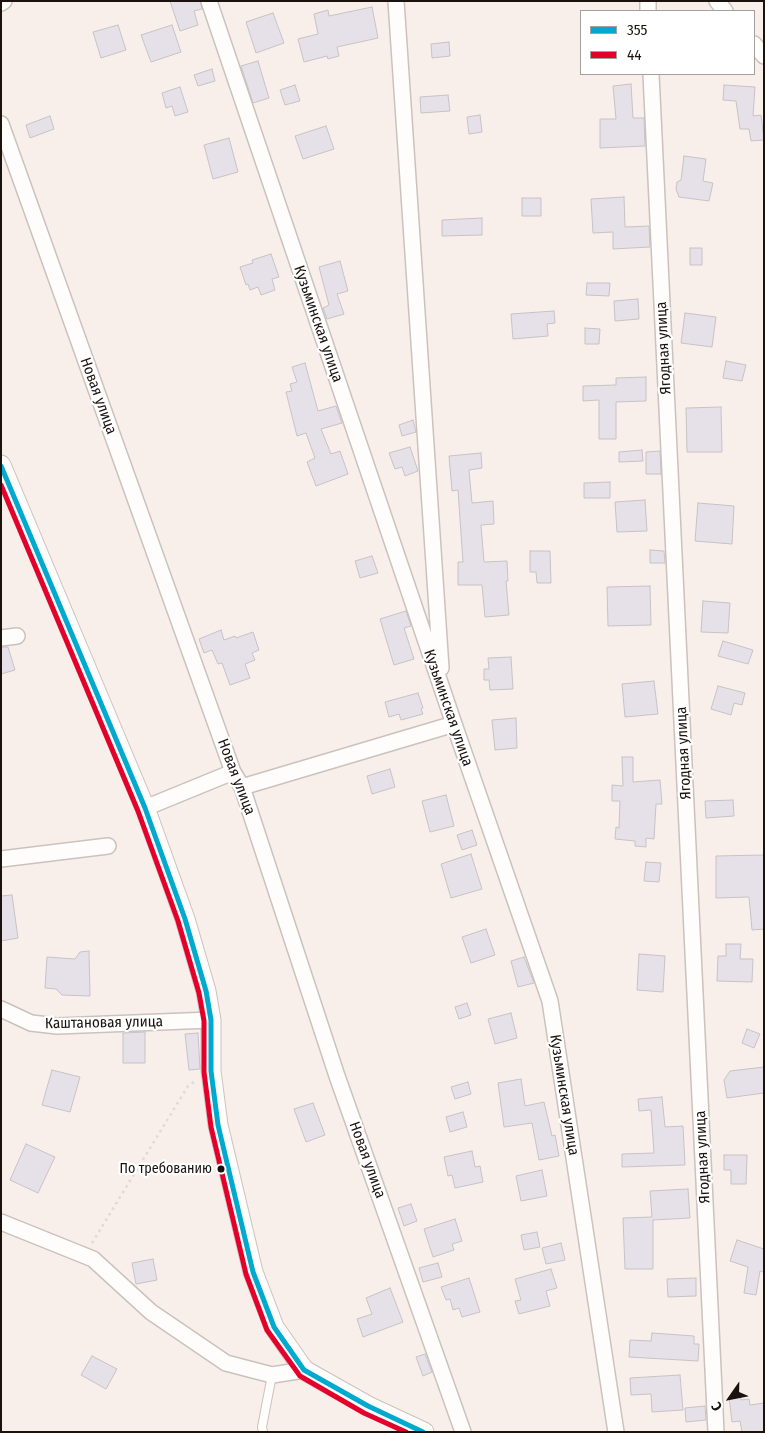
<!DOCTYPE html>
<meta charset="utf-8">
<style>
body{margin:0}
#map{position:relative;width:765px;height:1433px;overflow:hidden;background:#f8efea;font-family:"Fira Sans Condensed",sans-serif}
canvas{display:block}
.frame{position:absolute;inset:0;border:2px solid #1b120d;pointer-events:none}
.legend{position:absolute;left:580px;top:10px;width:175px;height:65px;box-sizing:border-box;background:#fff;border:1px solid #a4a09e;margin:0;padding:6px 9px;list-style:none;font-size:15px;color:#1b120d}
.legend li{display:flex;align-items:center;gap:10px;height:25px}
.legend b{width:25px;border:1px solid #a4a09e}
.north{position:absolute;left:705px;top:1373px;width:50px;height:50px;-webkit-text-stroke:4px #fff;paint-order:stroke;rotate:237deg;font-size:14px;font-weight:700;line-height:20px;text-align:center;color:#1b120d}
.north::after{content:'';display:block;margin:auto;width:18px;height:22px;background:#1b120d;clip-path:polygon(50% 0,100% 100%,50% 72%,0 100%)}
</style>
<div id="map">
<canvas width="765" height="1433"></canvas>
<div class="frame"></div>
<ul class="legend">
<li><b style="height:6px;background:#00a9ce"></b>355</li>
<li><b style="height:6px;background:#e4002b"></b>44</li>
</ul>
<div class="north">С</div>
</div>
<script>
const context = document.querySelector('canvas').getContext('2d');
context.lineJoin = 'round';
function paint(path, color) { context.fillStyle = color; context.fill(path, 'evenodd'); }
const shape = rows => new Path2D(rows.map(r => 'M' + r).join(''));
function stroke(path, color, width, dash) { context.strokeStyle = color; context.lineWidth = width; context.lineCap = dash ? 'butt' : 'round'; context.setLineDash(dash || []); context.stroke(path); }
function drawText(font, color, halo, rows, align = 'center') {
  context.font = font + ' "Fira Sans Condensed",sans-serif'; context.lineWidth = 4.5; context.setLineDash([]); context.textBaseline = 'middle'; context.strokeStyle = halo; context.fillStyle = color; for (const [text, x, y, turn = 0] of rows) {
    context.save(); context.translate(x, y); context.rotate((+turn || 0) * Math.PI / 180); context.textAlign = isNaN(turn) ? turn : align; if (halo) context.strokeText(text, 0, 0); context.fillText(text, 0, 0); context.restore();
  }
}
const building = shape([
 [170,1,200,1,202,9,194,11,198,25,180,31,170,1],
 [372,7,378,38,337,47,339,56,328,59,327,56,304,62,298,39,318,34,314,14,328,10,329,16,372,7],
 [273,13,284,43,256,53,246,22,273,13],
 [118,25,126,50,101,58,93,32,118,25],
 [172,25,181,52,151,62,141,35,172,25],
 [449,42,450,56,432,58,431,44,449,42],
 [258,61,269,98,253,103,241,66,258,61],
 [212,69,215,81,198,86,194,75,212,69],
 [631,84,633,118,644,118,645,146,600,148,600,119,616,119,613,86,631,84],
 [295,85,300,101,285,105,280,90,295,85],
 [724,85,755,87,753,116,761,115,764,140,751,141,749,129,740,129,736,101,723,100,724,85],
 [180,87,188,112,175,116,172,106,166,108,162,93,180,87],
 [448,95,450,111,421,113,420,97,448,95],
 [480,115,482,132,469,134,467,117,480,115],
 [50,116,54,129,30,138,26,125,50,116],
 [326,126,334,149,303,159,295,136,326,126],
 [229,138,238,172,213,179,204,145,229,138],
 [684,156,706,159,703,181,713,183,709,201,679,197,676,189,677,182,681,180,684,156],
 [624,197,625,227,649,226,650,247,613,249,613,232,593,233,591,199,624,197],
 [522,198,541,198,541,216,522,216,522,198],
 [482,218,482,235,442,236,442,220,482,218],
 [690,248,702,248,702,265,690,265,690,248],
 [271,254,279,277,272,279,275,290,261,295,258,287,250,290,248,284,246,285,240,267,253,263,252,260,271,254],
 [340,261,348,291,337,294,344,314,327,319,323,308,329,305,319,267,340,261],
 [587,283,610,283,609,296,586,295,587,283],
 [638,299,639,319,615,321,614,301,638,299],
 [554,311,555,323,547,324,548,336,513,339,511,314,554,311],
 [685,313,716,317,712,347,681,343,685,313],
 [585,328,600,329,599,344,585,344,585,328],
 [726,361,746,365,742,381,723,378,726,361],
 [305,363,318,411,336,406,342,423,321,429,331,454,340,451,348,474,316,486,307,462,315,458,306,433,297,436,286,392,292,391,290,384,297,382,292,367,305,363],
 [646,377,646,401,616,402,616,439,599,439,599,400,583,401,583,386,616,385,616,378,646,377],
 [721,407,722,452,687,452,686,408,721,407],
 [413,420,416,432,402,436,399,425,413,420],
 [410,447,418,471,405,476,402,467,395,469,389,453,410,447],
 [642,450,643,461,619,462,619,452,642,450],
 [660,451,661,474,646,474,646,452,660,451],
 [481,453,482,468,469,470,472,503,493,501,494,524,481,525,484,562,507,561,508,581,506,581,509,615,485,617,482,585,458,585,458,562,463,562,458,490,452,491,449,456,481,453],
 [610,482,610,498,584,498,584,483,610,482],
 [645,500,647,531,617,532,615,502,645,500],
 [698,503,734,506,732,544,695,541,698,503],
 [650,550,664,551,665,563,650,563,650,550],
 [530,551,550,551,551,583,537,583,536,572,530,572,530,551],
 [372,556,378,573,360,578,355,561,372,556],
 [650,586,651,625,608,626,607,587,650,586],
 [703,601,730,603,728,633,701,632,703,601],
 [406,611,411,626,404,628,414,659,394,665,380,619,406,611],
 [221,630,224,640,235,636,236,638,253,632,259,650,252,653,255,660,245,664,250,678,230,685,222,663,218,664,212,650,204,653,199,639,221,630],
 [723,641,753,650,748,664,718,656,723,641],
 [1,647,8,647,15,670,1,674,1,647],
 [511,657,513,689,490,690,489,680,484,680,484,669,489,669,488,658,511,657],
 [654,681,658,714,625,717,622,684,654,681],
 [718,686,745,693,742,705,734,703,731,715,711,709,718,686],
 [418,693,423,708,421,709,423,714,401,720,399,714,389,717,385,702,418,693],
 [516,718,517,748,495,750,492,720,516,718],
 [622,757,633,757,633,782,660,780,662,804,656,804,654,839,646,838,646,847,635,846,635,841,615,839,616,827,619,828,620,801,612,801,612,785,623,786,622,757],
 [390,769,395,787,372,794,367,776,390,769],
 [446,795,454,826,430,832,422,801,446,795],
 [733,800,734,816,706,818,705,801,733,800],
 [472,830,477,845,462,850,457,835,472,830],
 [471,854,482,889,451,898,441,864,471,854],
 [764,855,764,929,752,930,749,897,716,898,716,856,764,855],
 [646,862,661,863,659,882,644,881,646,862],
 [12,895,18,938,1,941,1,896,12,895],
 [486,929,495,955,471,963,462,937,486,929],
 [726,944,741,944,740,959,753,959,752,982,717,981,718,956,726,956,726,944],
 [89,951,90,996,62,995,56,989,45,988,47,957,75,959,80,952,89,951],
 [639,954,665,956,663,992,637,990,639,954],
 [524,957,534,983,518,987,511,961,524,957],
 [467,1003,471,1015,459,1019,455,1007,467,1003],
 [511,1013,517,1038,495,1044,488,1019,511,1013],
 [747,1029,760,1034,754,1048,742,1043,747,1029],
 [145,1032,145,1063,123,1063,123,1033,145,1032],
 [198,1033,200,1069,189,1070,185,1034,198,1033],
 [764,1067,764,1093,727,1098,724,1080,730,1071,764,1067],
 [52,1070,80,1077,70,1112,42,1105,52,1070],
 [521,1079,525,1106,544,1102,552,1136,555,1135,559,1156,539,1160,532,1123,504,1127,498,1083,521,1079],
 [468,1082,471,1094,455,1099,451,1087,468,1082],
 [662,1097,665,1127,683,1126,685,1165,622,1167,622,1154,654,1153,651,1110,639,1111,638,1099,662,1097],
 [313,1103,325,1135,306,1142,294,1109,313,1103],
 [463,1112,467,1127,450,1132,446,1117,463,1112],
 [26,1144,55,1157,38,1193,10,1180,26,1144],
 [472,1151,475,1167,480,1166,483,1182,455,1188,452,1175,448,1176,444,1157,472,1151],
 [724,1155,747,1155,746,1184,731,1184,731,1170,724,1170,724,1155],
 [542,1170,547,1196,521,1201,516,1176,542,1170],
 [688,1189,690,1218,653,1220,653,1269,625,1269,623,1218,652,1217,650,1191,688,1189],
 [411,1204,417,1221,404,1226,398,1208,411,1204],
 [455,1219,462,1241,452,1244,454,1250,433,1257,424,1229,455,1219],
 [537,1232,540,1247,524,1250,521,1235,537,1232],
 [737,1240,764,1249,764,1272,760,1271,756,1295,744,1293,748,1267,730,1261,737,1240],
 [561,1243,565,1260,546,1264,542,1248,561,1243],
 [153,1259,157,1280,136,1284,132,1263,153,1259],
 [438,1263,442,1277,423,1282,419,1268,438,1263],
 [551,1269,557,1288,546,1291,550,1306,519,1314,515,1301,521,1300,515,1279,551,1269],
 [469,1278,480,1312,462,1317,459,1308,453,1310,450,1299,446,1300,441,1287,469,1278],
 [696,1278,696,1296,668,1297,667,1279,696,1278],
 [390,1288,403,1322,363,1337,357,1319,372,1314,366,1298,390,1288],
 [652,1333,694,1336,694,1344,699,1344,698,1361,629,1357,630,1340,651,1341,652,1333],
 [425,1354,432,1372,423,1376,416,1357,425,1354],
 [92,1356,117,1369,106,1389,81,1375,92,1356],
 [680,1375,683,1410,652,1412,651,1394,631,1395,630,1378,680,1375],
 [740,1395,741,1400,749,1399,750,1405,764,1403,764,1432,742,1432,740,1421,732,1422,729,1397,740,1395],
 [705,1406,706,1420,686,1422,685,1408,705,1406]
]);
const path = shape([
 [92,1243,188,1086,197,1080]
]);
const service = shape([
 [263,1432,262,1427,272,1375]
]);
const minor = shape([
 [209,1,454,724,550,1001,616,1432],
 [396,1,441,668],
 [648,1,648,11],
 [717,1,725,11],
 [1,3,4,1],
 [754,44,764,56],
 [651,74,716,1432],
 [1,124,233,772,242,787,337,1076,463,1432],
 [1,638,17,636],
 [242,787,454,724],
 [145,808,233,772],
 [1,859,108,846],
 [1,1009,31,1023,57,1026,211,1020],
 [1,1222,93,1259,151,1312,226,1363,272,1375,304,1370]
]);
const tertiary = shape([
 [1,465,145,808,185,919,206,991,211,1020,211,1071,218,1125,253,1272,274,1327,304,1370,368,1406,424,1432]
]);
const bus1 = shape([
 [1,466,145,808,185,919,206,991,211,1020,211,1071,218,1125,253,1272,274,1327,304,1370,368,1406,423,1432]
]);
const bus2 = shape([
 [1,485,138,811,178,921,199,993,204,1021,204,1072,211,1127,246,1274,267,1330,300,1376,364,1413,406,1432]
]);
const markers = [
 [221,1169,4.5,"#1b120d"]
];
const busNames = [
 ["По требованию",212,1169]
];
const streetNames = [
 ["Кузьминская улица",318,324,71],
 ["Ягодная улица",664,348,-93],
 ["Новая улица",98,396,70],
 ["Кузьминская улица",448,708,71],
 ["Ягодная улица",684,753,-93],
 ["Новая улица",236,777,69],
 ["Каштановая улица",104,1023,-1],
 ["Кузьминская улица",564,1095,81],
 ["Ягодная улица",703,1157,-93],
 ["Новая улица",367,1160,70]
];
paint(building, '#e6e1e8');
stroke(building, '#c7c2c5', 1);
stroke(service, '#cbc2bd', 10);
stroke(minor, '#cbc2bd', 18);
stroke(tertiary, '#cbc2bd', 21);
stroke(path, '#dddad9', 2.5, [2.5, 4]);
stroke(service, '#fefdfc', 8);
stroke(minor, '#fefdfc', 15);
stroke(tertiary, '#fefdfc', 19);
stroke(bus1, '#00a9ce', 5);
stroke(bus2, '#e4002b', 5);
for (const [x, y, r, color] of markers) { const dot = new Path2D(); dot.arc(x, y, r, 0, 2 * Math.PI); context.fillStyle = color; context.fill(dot); stroke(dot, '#fff', 2); }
drawText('14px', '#1b120d', '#fff', busNames, 'right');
drawText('15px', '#1b120d', '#fff', streetNames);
</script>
